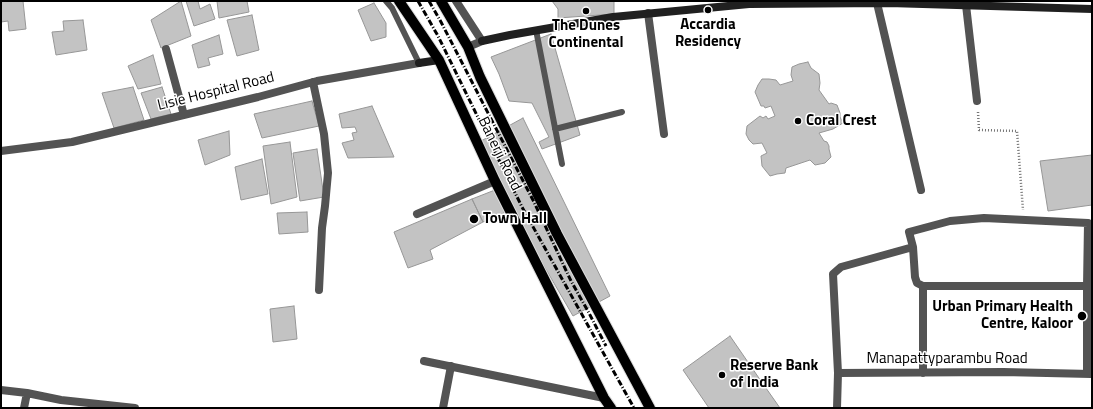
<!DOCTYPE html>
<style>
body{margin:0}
#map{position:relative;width:1093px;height:409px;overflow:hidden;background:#fff;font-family:"Titillium Web",sans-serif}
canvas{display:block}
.frame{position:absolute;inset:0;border:2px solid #000;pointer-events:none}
</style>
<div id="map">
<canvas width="1093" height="409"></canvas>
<div class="frame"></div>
</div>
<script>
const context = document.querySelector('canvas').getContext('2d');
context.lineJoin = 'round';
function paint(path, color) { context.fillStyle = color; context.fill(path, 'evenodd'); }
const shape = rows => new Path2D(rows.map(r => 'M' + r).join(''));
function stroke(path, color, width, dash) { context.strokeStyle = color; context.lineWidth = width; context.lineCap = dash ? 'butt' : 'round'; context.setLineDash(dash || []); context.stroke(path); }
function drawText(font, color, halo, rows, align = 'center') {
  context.font = font + ' "Titillium Web",sans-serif'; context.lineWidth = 3; context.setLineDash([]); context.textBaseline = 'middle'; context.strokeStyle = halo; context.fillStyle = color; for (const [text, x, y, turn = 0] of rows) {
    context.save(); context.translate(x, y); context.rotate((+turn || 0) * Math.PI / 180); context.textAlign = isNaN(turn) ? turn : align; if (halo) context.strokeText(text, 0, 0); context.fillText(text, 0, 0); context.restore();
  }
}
const building = shape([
 [1,1,23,1,26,29,9,31,8,21,1,22,1,1],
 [181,1,191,36,161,48,151,20,181,1],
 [186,1,198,1,200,9,210,4,215,19,194,26,186,1],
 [217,1,247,1,249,12,219,18,217,1],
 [552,1,614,1,614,14,558,18,558,9,552,1],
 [374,3,386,23,386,37,371,41,358,10,374,3],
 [252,15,259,50,237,56,227,20,252,15],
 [83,20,87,50,56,55,52,32,64,31,63,21,83,20],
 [551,34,580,135,542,149,539,142,549,137,532,103,509,101,499,74,491,57,551,34],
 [219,35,223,54,208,58,210,65,198,68,192,45,219,35],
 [153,55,161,84,138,89,128,66,153,55],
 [808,62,811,68,819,74,820,83,819,90,829,104,831,103,837,105,840,113,840,117,843,123,833,129,819,133,824,141,827,142,829,146,829,149,831,157,825,163,815,165,810,160,786,168,785,173,777,174,770,176,762,166,761,156,767,153,762,143,753,144,749,140,746,134,747,126,760,116,763,118,766,116,768,119,775,116,771,106,765,108,764,106,761,106,755,92,758,85,762,79,769,79,776,80,780,85,793,81,791,75,792,67,799,64,808,62],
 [133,87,144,120,114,128,102,93,133,87],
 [162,87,171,114,151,119,141,93,162,87],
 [312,101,319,126,262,138,254,114,312,101],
 [372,106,394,157,348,158,342,143,354,140,352,133,357,132,355,127,342,128,339,114,372,106],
 [523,118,610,296,573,316,511,209,481,141,523,118],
 [229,131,230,155,205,165,198,140,229,131],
 [290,142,297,197,271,204,263,146,290,142],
 [317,149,324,197,300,201,293,153,317,149],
 [1092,155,1092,205,1048,211,1040,161,1092,155],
 [262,159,268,194,241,200,235,167,262,159],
 [495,190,506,212,483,222,472,199,495,190],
 [472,199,483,222,430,250,433,259,408,268,394,232,472,199],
 [307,212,308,232,279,234,277,213,307,212],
 [294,306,297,339,273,342,270,309,294,306],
 [730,336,761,381,780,408,709,408,683,370,730,336]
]);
const path = shape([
 [978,112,979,130,1017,131,1023,210]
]);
const lane = shape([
 [386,1,392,8,419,63],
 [536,30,562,164],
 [555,129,622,112]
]);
const street = shape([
 [456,1,482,41,468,47],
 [877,3,921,190],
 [966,5,977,101],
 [648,13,664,134],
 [166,49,184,115],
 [313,82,324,134,328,173,325,206,322,228,319,290],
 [1,151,72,142,258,97,317,81,419,63],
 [417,214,495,181],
 [923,286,923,373],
 [424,361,604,398],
 [838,373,833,274,841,267,913,247],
 [1087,374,1087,286,923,286,917,283,915,277,913,247,909,232,950,221,984,218,1088,223,1087,286],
 [1,390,27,393,24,408],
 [27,393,61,400,135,408],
 [443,408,451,366],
 [837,408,838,373,1003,372,1091,374]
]);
const secondary = shape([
 [482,41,510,35,613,17,749,4,889,3,1092,9],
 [419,63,439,60]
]);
const primary = shape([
 [399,1,439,60,495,181,604,398,611,408],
 [441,1,468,47,480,77,557,234,650,408]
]);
const rail = shape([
 [418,1,438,36,522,207,634,408],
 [429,1,441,22,534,202,571,281,589,313,606,346]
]);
const markers = [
 [708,10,4,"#000"],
 [586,11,4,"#000"],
 [798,121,4,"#000"],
 [474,219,5,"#000"],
 [1082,316,5,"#000"],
 [722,375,4,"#000"]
];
const poiNames = [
 ["Accardia",708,25,"center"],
 ["Residency",708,42,"center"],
 ["The Dunes",586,26,"center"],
 ["Continental",586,43,"center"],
 ["Coral Crest",806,121],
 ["Town Hall",483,219],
 ["Urban Primary Health",1073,307,"right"],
 ["Centre, Kaloor",1073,324,"right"],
 ["Reserve Bank",730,366],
 ["of India",730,383]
];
const streetNames = [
 ["Lisie Hospital Road",216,92,-14],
 ["Banerji Road",499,154,64],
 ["Manapattyparambu Road",947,359]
];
paint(building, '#c3c3c3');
stroke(building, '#979797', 1);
stroke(primary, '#dbdbdb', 12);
stroke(path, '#757575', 2.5, [1, 2]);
stroke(lane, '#535353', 6);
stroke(street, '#535353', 8);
stroke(secondary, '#202020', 8);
stroke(primary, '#000', 10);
stroke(rail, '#000', 3, [6, 2, 1, 2]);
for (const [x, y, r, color] of markers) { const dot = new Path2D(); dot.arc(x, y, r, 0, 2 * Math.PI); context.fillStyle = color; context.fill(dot); stroke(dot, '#fff', 1.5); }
drawText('bold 15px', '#000', '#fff', poiNames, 'left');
drawText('15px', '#000', '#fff', streetNames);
</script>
